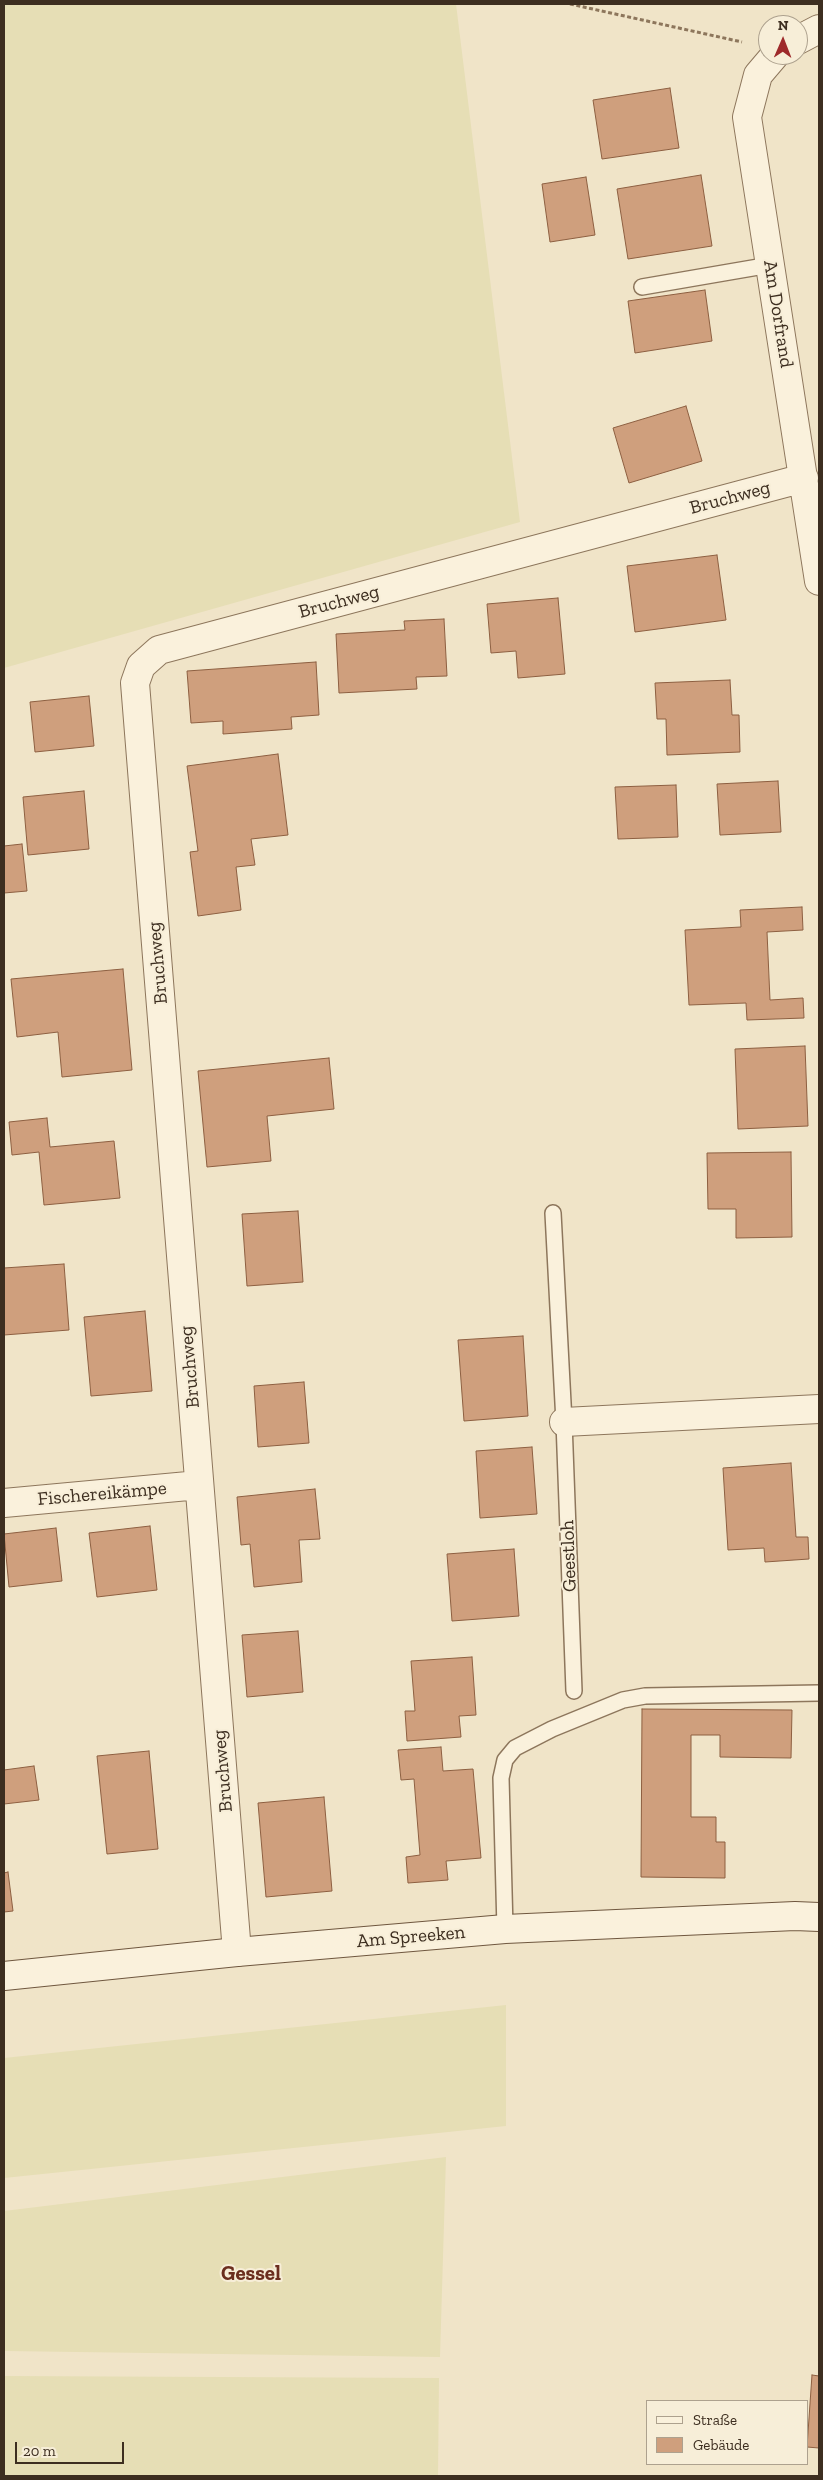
<!DOCTYPE html>
<meta charset="utf-8">
<style>
body{margin:0}
#map{position:relative;width:823px;height:2480px;overflow:hidden;background:#f0e4c8;font-family:"Zilla Slab",serif}
canvas{display:block}
.frame{position:absolute;inset:0;border:5px solid #3d2e20;pointer-events:none}
.legend{position:absolute;left:646px;top:2400px;width:162px;height:65px;box-sizing:border-box;background:#f7eed8;border:1px solid #ada18e;margin:0;padding:6px 9px;list-style:none;font-size:15px;color:#3d2e20}
.legend li{display:flex;align-items:center;gap:10px;height:25px}
.legend b{width:25px;border:1px solid #ada18e}
.north{position:absolute;left:758px;top:15px;width:50px;height:50px;box-sizing:border-box;background:#f7eed8;border:1px solid #ada18e;border-radius:50%;rotate:1deg;font-size:14px;font-weight:700;line-height:20px;text-align:center;color:#3d2e20}
.north::after{content:'';display:block;margin:auto;width:18px;height:22px;background:#9e2a2b;clip-path:polygon(50% 0,100% 100%,50% 72%,0 100%)}
.scale{position:absolute;left:15px;top:2442px;width:109px;height:22px;box-sizing:border-box;border:2px solid #3d2e20;border-top:0;padding-left:6px;font-size:15px;line-height:18px;white-space:nowrap;color:#3d2e20;-webkit-text-stroke:4px #f7eed8;paint-order:stroke}
</style>
<div id="map">
<canvas width="823" height="2480"></canvas>
<div class="frame"></div>
<ul class="legend">
<li><b style="height:6px;background:#faf1dc"></b>Straße</li>
<li><b style="height:14px;background:#cf9f7d"></b>Gebäude</li>
</ul>
<div class="north">N</div>
<div class="scale">20 m</div>
</div>
<script>
const context = document.querySelector('canvas').getContext('2d');
context.lineJoin = 'round';
function paint(path, color) { context.fillStyle = color; context.fill(path, 'evenodd'); }
const shape = rows => new Path2D(rows.map(r => 'M' + r).join(''));
function stroke(path, color, width, dash) { context.strokeStyle = color; context.lineWidth = width; context.lineCap = dash ? 'butt' : 'round'; context.setLineDash(dash || []); context.stroke(path); }
function drawText(font, color, halo, rows, align = 'center') {
  context.font = font + ' "Zilla Slab",serif'; context.lineWidth = 4; context.setLineDash([]); context.textBaseline = 'middle'; context.strokeStyle = halo; context.fillStyle = color; for (const [text, x, y, turn = 0] of rows) {
    context.save(); context.translate(x, y); context.rotate((+turn || 0) * Math.PI / 180); context.textAlign = isNaN(turn) ? turn : align; if (halo) context.strokeText(text, 0, 0); context.fillText(text, 0, 0); context.restore();
  }
}
const farmland = shape([
 [4,4,456,4,520,522,4,668],
 [506,2005,506,2126,4,2178,4,2058],
 [446,2157,440,2357,4,2351,4,2211],
 [4,2376,439,2378,438,2476,4,2476]
]);
const building = shape([
 [670,88,679,148,602,159,593,100,670,88],
 [701,175,712,246,628,259,617,189,701,175],
 [586,177,595,235,550,242,542,184,586,177],
 [705,290,712,341,635,353,628,301,705,290],
 [686,406,702,461,629,483,613,428,686,406],
 [717,555,726,620,635,632,627,566,717,555],
 [558,598,565,674,518,678,516,651,491,653,487,604,558,598],
 [444,619,447,676,416,677,417,689,339,693,336,634,405,630,404,621,444,619],
 [316,662,319,715,291,717,292,729,223,734,223,721,191,723,187,671,316,662],
 [730,680,732,715,739,715,740,752,667,755,666,719,657,719,655,683,730,680],
 [89,696,94,746,35,752,30,702,89,696],
 [278,754,288,835,251,839,255,865,236,867,241,910,198,916,190,852,198,851,187,766,278,754],
 [778,781,781,832,720,835,717,784,778,781],
 [676,785,678,837,618,839,615,787,676,785],
 [84,791,89,849,28,855,23,797,84,791],
 [22,844,27,891,4,893,4,846,22,844],
 [802,907,803,930,767,932,770,1000,803,998,804,1018,747,1020,746,1003,689,1005,685,930,741,927,740,910,802,907],
 [123,969,132,1070,62,1077,58,1032,17,1037,11,979,123,969],
 [805,1046,808,1126,738,1129,735,1049,805,1046],
 [329,1058,334,1109,267,1116,271,1161,207,1167,198,1071,329,1058],
 [47,1118,50,1147,114,1141,120,1198,44,1205,39,1152,12,1155,9,1122,47,1118],
 [791,1152,792,1237,736,1238,736,1209,708,1209,707,1153,791,1152],
 [298,1211,303,1282,247,1286,242,1214,298,1211],
 [64,1264,69,1330,4,1335,4,1268,64,1264],
 [145,1311,152,1391,91,1396,84,1317,145,1311],
 [523,1336,528,1416,464,1421,458,1340,523,1336],
 [304,1382,309,1443,258,1447,254,1386,304,1382],
 [532,1447,537,1514,480,1518,476,1451,532,1447],
 [791,1463,796,1537,808,1537,809,1559,765,1562,764,1548,728,1550,723,1468,791,1463],
 [315,1489,320,1539,299,1540,302,1582,254,1587,250,1544,241,1545,237,1497,315,1489],
 [150,1526,157,1590,97,1597,89,1533,150,1526],
 [56,1528,62,1581,9,1587,4,1534,56,1528],
 [514,1549,519,1616,452,1621,447,1554,514,1549],
 [298,1631,303,1692,247,1697,242,1635,298,1631],
 [472,1657,476,1715,459,1716,461,1737,407,1741,405,1711,415,1711,411,1661,472,1657],
 [642,1709,792,1710,791,1758,720,1757,720,1735,691,1735,691,1817,716,1817,716,1842,725,1842,725,1878,641,1877,642,1709],
 [441,1747,443,1771,473,1769,481,1858,446,1861,448,1880,408,1883,406,1857,420,1855,414,1779,401,1780,398,1750,441,1747],
 [149,1751,158,1849,107,1854,97,1756,149,1751],
 [34,1766,39,1800,4,1804,4,1770,34,1766],
 [324,1797,332,1891,266,1897,258,1803,324,1797],
 [8,1872,13,1911,4,1912,4,1873,8,1872],
 [812,2375,819,2376,819,2448,807,2447,812,2375]
]);
const path = shape([
 [570,4,742,42]
]);
const lane = shape([
 [642,287,770,265],
 [553,1213,564,1422,574,1691],
 [505,1929,501,1778,505,1760,515,1748,552,1729,623,1700,645,1696,819,1693]
]);
const street = shape([
 [798,40,819,29],
 [775,55,758,75,747,117,819,581],
 [564,1422,819,1409],
 [4,1503,199,1485],
 [237,1952,135,683,141,666,159,650,804,478]
]);
const secondary = shape([
 [4,1976,237,1952,505,1929,795,1916,819,1917]
]);
const streetNames = [
 ["Am Dorfrand",778,314,81],
 ["Bruchweg",730,498,-15],
 ["Bruchweg",339,602,-15],
 ["Bruchweg",158,963,-95],
 ["Bruchweg",190,1367,-95],
 ["Fischereikämpe",102,1494,-5],
 ["Geestloh",569,1556,-92],
 ["Bruchweg",223,1771,-95],
 ["Am Spreeken",411,1937,-5]
];
const quarterNames = [
 ["Gessel",251,2274]
];
paint(farmland, '#e6deb5');
paint(building, '#cf9f7d');
stroke(building, '#8d5f41', 1);
stroke(lane, '#8d765c', 18);
stroke(street, '#8d765c', 30);
stroke(secondary, '#6f573f', 30);
stroke(path, '#8d765c', 3, [4, 2.5]);
stroke(lane, '#faf1dc', 15);
stroke(street, '#faf1dc', 28);
stroke(secondary, '#faf1dc', 28);
drawText('19px', '#3d2e20', '#f7eed8', streetNames);
drawText('bold 21px', '#6b2e1e', '#f7eed8', quarterNames);
</script>
